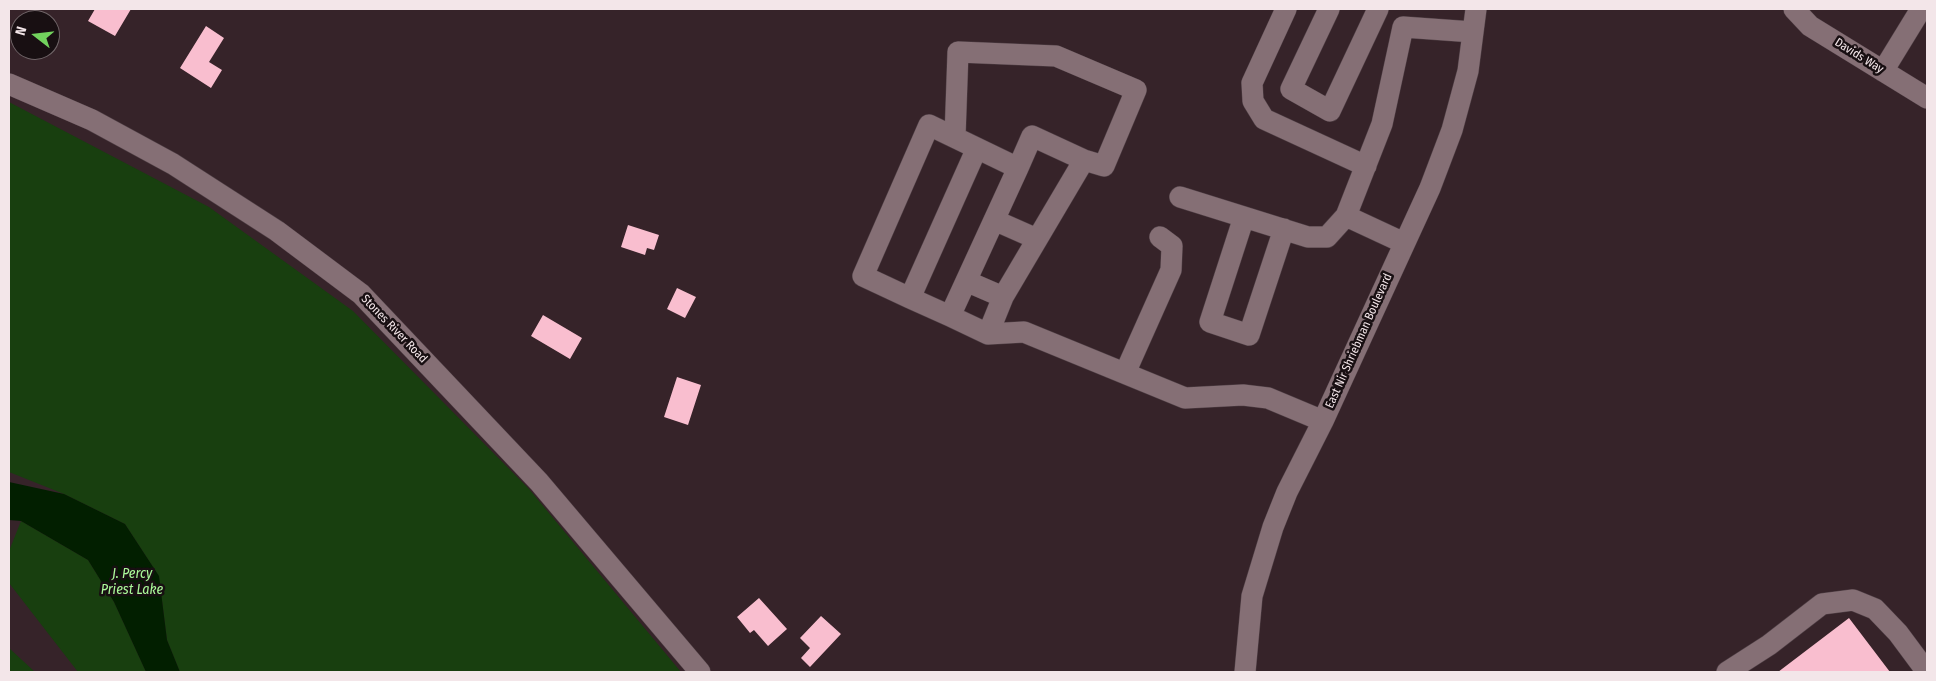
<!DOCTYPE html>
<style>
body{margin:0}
#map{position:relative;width:1936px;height:681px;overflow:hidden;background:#362329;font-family:"Fira Sans Condensed",sans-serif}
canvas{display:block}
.frame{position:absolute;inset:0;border:10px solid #f3e6e9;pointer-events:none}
.north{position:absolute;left:10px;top:10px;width:50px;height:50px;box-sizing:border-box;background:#180f12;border:1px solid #706568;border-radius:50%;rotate:286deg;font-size:14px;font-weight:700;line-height:20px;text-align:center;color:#f3e6e9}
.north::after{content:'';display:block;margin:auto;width:18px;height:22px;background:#72d25d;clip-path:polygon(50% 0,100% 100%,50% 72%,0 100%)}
</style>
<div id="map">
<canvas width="1936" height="681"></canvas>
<div class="frame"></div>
<div class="north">N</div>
</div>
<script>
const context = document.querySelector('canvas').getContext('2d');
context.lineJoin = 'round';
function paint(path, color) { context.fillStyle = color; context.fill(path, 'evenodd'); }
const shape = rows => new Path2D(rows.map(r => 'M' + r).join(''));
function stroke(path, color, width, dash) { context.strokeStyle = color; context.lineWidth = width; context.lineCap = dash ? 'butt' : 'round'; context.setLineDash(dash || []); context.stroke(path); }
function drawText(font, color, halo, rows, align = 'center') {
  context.font = font + ' "Fira Sans Condensed",sans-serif'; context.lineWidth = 5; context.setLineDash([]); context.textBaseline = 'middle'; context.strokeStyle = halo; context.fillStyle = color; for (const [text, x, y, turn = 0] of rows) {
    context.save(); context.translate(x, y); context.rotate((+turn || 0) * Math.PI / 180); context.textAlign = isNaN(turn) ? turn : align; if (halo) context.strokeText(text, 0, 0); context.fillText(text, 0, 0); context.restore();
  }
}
const green = shape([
 [9,102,209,207,353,311,529,489,681,672,180,672,167,640,159,576,125,524,64,494,9,472],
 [21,521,88,560,114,602,146,672,78,672,9,583,9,551],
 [9,648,35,672,9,672]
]);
const water = shape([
 [9,482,64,494,125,524,159,576,167,640,180,672,146,672,114,602,88,560,21,521,9,520]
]);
const building = shape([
 [95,9,131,9,115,36,88,21],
 [206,26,224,38,209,62,222,70,211,88,180,68],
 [628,225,659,235,654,250,647,248,645,255,621,247],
 [677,288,696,297,685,318,667,309],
 [543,315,582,338,570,359,531,336],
 [677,377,701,385,688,425,664,417],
 [759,598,787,629,768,646,754,630,750,633,737,617],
 [821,616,841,634,810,667,801,658,810,648,800,638],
 [1849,618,1890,672,1778,672]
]);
const minor = shape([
 [1286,9,1252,83,1253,101,1264,119,1366,166],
 [1329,9,1291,89,1330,111,1378,9],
 [1794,9,1810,26,1927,98],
 [1883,71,1921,9],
 [9,84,92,120,173,164,277,231,361,294,539,482,700,672],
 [955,137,958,52,1056,56,1136,90,1104,166,1084,160],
 [1180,197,1308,237,1327,237,1346,216,1404,243],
 [1346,216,1382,124,1403,27,1473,32],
 [1244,217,1210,322,1249,335,1284,229],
 [994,220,1037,239],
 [966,281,1003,297,988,334],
 [1003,297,1084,160,1032,136,1018,168],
 [910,298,977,148],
 [950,316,1018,168,929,125,863,276,910,298,950,316,988,334,1024,332,1185,398,1243,395,1268,398,1323,421],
 [1125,373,1171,270,1172,246,1160,237],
 [1245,672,1252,596,1273,527,1287,492,1323,421,1430,188,1452,130,1468,71,1476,9],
 [1727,672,1769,645,1822,604,1853,600,1875,609,1898,633,1927,672]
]);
const streetNames = [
 ["Davids Way",1859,56,32],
 ["Stones River Road",394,329,46],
 ["East Nir Shriebman Boulevard",1359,341,-66]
];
const waterNames = [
 ["J. Percy",132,574],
 ["Priest Lake",132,590]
];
paint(green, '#183f0f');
paint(water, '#021f00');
paint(building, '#f9becf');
stroke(minor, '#504046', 22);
stroke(minor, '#856f75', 21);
drawText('12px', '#f3e6e9', '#180f12', streetNames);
drawText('italic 14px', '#abfa9a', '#180f12', waterNames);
</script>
